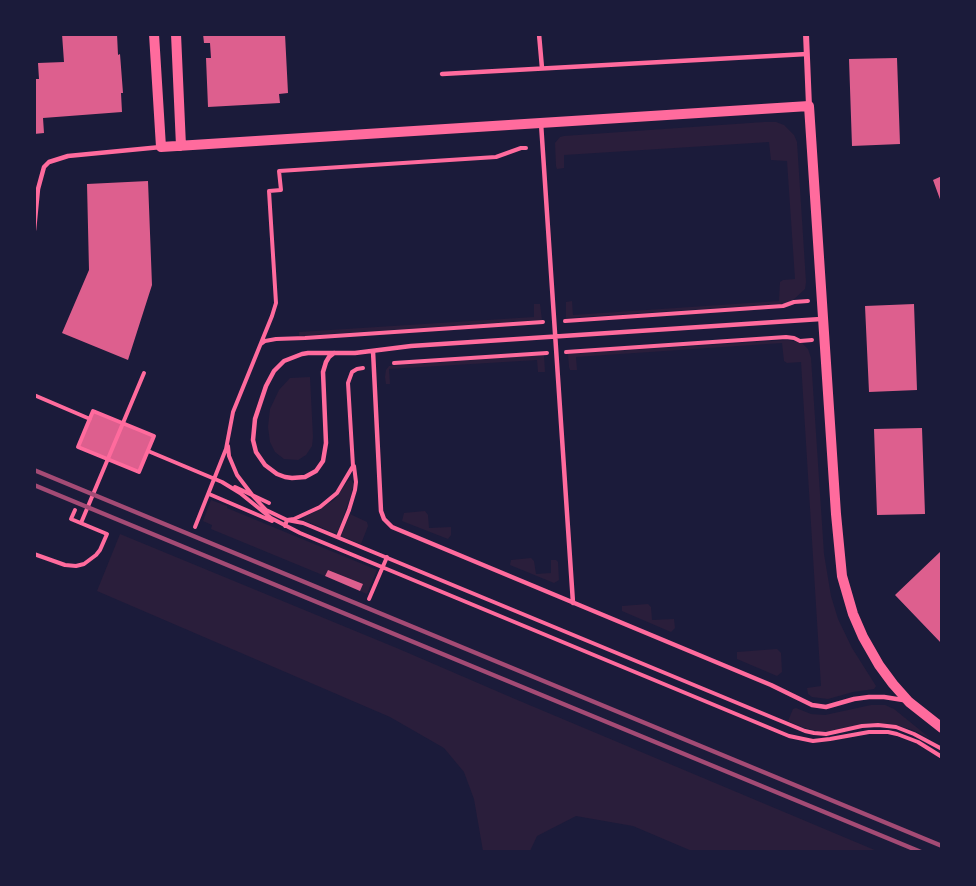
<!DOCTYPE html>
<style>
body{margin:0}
#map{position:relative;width:976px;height:886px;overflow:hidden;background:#1b1b3a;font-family:Bitter,serif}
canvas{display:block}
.frame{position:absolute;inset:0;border:36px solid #1b1b3a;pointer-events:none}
</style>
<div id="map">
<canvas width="976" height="886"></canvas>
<div class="frame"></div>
</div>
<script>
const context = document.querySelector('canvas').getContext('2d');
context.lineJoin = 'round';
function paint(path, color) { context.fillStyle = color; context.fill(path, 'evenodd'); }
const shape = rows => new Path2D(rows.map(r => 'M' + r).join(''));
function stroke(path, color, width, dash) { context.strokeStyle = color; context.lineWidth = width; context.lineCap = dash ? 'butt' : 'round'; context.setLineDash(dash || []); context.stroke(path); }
const green = shape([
 [764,122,776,122,784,125,794,135,797,142,806,282,805,289,791,302,781,304,566,318,566,302,572,301,573,315,779,301,780,282,783,280,795,279,787,161,771,160,769,142,564,155,564,168,557,169,556,166,555,143,560,137,564,136],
 [534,304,540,304,542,320,299,336,299,332,534,317],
 [788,340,802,343,808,349,811,358,824,554,831,596,838,619,852,648,876,686,874,689,853,692,828,699,812,697,808,694,807,688,821,686,801,362,787,363,784,361,782,343,576,357,577,370,570,370,569,367,568,354],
 [544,355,545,372,538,372,537,360,389,369,390,384,386,384,385,377,386,370,389,366],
 [310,377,313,437,312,446,306,455,298,460,284,459,275,452,270,442,268,427,270,409,279,390,290,378],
 [351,480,354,483,350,498,337,534,303,520,304,517,315,512,334,500,348,481],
 [211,500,227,506,227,508,377,570,367,594,360,591,362,584,328,570,325,576,211,529,212,525,203,521],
 [425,511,428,515,429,528,451,527,451,535,448,539,402,521,404,513],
 [350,514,367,522,368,526,361,544,341,536],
 [120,534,399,649,515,699,877,851,692,851,633,826,576,816,537,836,530,851,483,851,474,799,464,772,444,748,390,717,97,591],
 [531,558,534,561,536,574,551,573,551,560,556,560,558,562,559,580,554,583,510,565,511,560],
 [648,604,651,607,652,620,674,619,675,628,671,632,622,611,622,606],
 [777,649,781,653,782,672,777,676,737,659,737,652],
 [871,705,885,705,894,709,931,739,913,730,892,724,871,723,829,731,818,731,804,728,788,721,793,709,796,708,811,714,825,715]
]);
const building = shape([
 [62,34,117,34,118,55,120,54,123,93,121,93,122,112,43,118,44,133,34,134,34,79,39,79,38,63,64,62],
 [203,34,285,34,288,93,279,94,280,103,208,107,206,58,211,58,210,43,204,43],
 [897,58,900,144,852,146,849,59],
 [942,176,942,202,941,202,933,180],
 [148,181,152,285,128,360,62,333,89,270,87,184],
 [914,304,917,390,869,392,865,306],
 [93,411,154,436,139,472,78,447],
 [922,428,925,514,877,515,874,429],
 [940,552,942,554,942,644,895,595],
 [328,570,363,584,360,591,325,576]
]);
const path = shape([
 [565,321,783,306,794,302,808,301],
 [261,344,265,341,276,339,305,338,543,322],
 [566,352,786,337,794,338,800,341,812,340],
 [394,363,547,353],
 [34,395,90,419],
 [93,411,154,436,139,472,78,447,93,411],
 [228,446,229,456,237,475,253,496,266,510,287,520,294,519,320,507,337,493,353,466,348,383,352,372,357,369,363,368],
 [148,451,222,482,240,493,271,518,300,533,789,736,813,741,830,739,869,732,888,732,897,734,918,742,942,757],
 [235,487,269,503],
 [209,494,272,521],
 [81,523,144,373],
 [285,526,287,520,303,523,805,731,814,733,826,734,862,726,878,725,896,727,914,734,942,749],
 [195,527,226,449,233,412,272,316,276,303,269,191,281,190,279,171,496,157,521,148,526,148],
 [338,537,349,510,355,490,356,482,354,466],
 [34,554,65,565,76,566,84,564,96,555,100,550,107,534,71,519,75,510],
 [369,599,387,557]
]);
const service = shape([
 [539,34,542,68],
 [442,74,807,54],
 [541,123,573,603],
 [34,230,38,189,44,167,49,162,68,156,161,147],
 [373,351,381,511,384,519,392,527,771,685,812,705,826,707,854,699,869,697,884,697,903,700],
 [334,353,329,357,326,362,323,372,326,443,323,461,316,471,305,477,292,478,285,477,277,474,265,465,256,452,253,440,255,419,266,386,274,371,284,361,302,354,308,353,355,353,411,346,821,319]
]);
const minor = shape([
 [806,34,809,106]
]);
const tertiary = shape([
 [154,34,161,147,809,106,836,514,842,576,853,614,863,637,879,665,893,684,909,702,942,728],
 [176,34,181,146]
]);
const rail = shape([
 [34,470,942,846],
 [34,485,921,852]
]);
paint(green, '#2a1e3b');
paint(building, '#dd5f8e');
stroke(path, '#ff6b9d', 4);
stroke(service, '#ff6b9d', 4.5);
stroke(minor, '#ff6b9d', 6);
stroke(tertiary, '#ff6b9d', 10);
stroke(rail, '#a44b75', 4.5);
</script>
